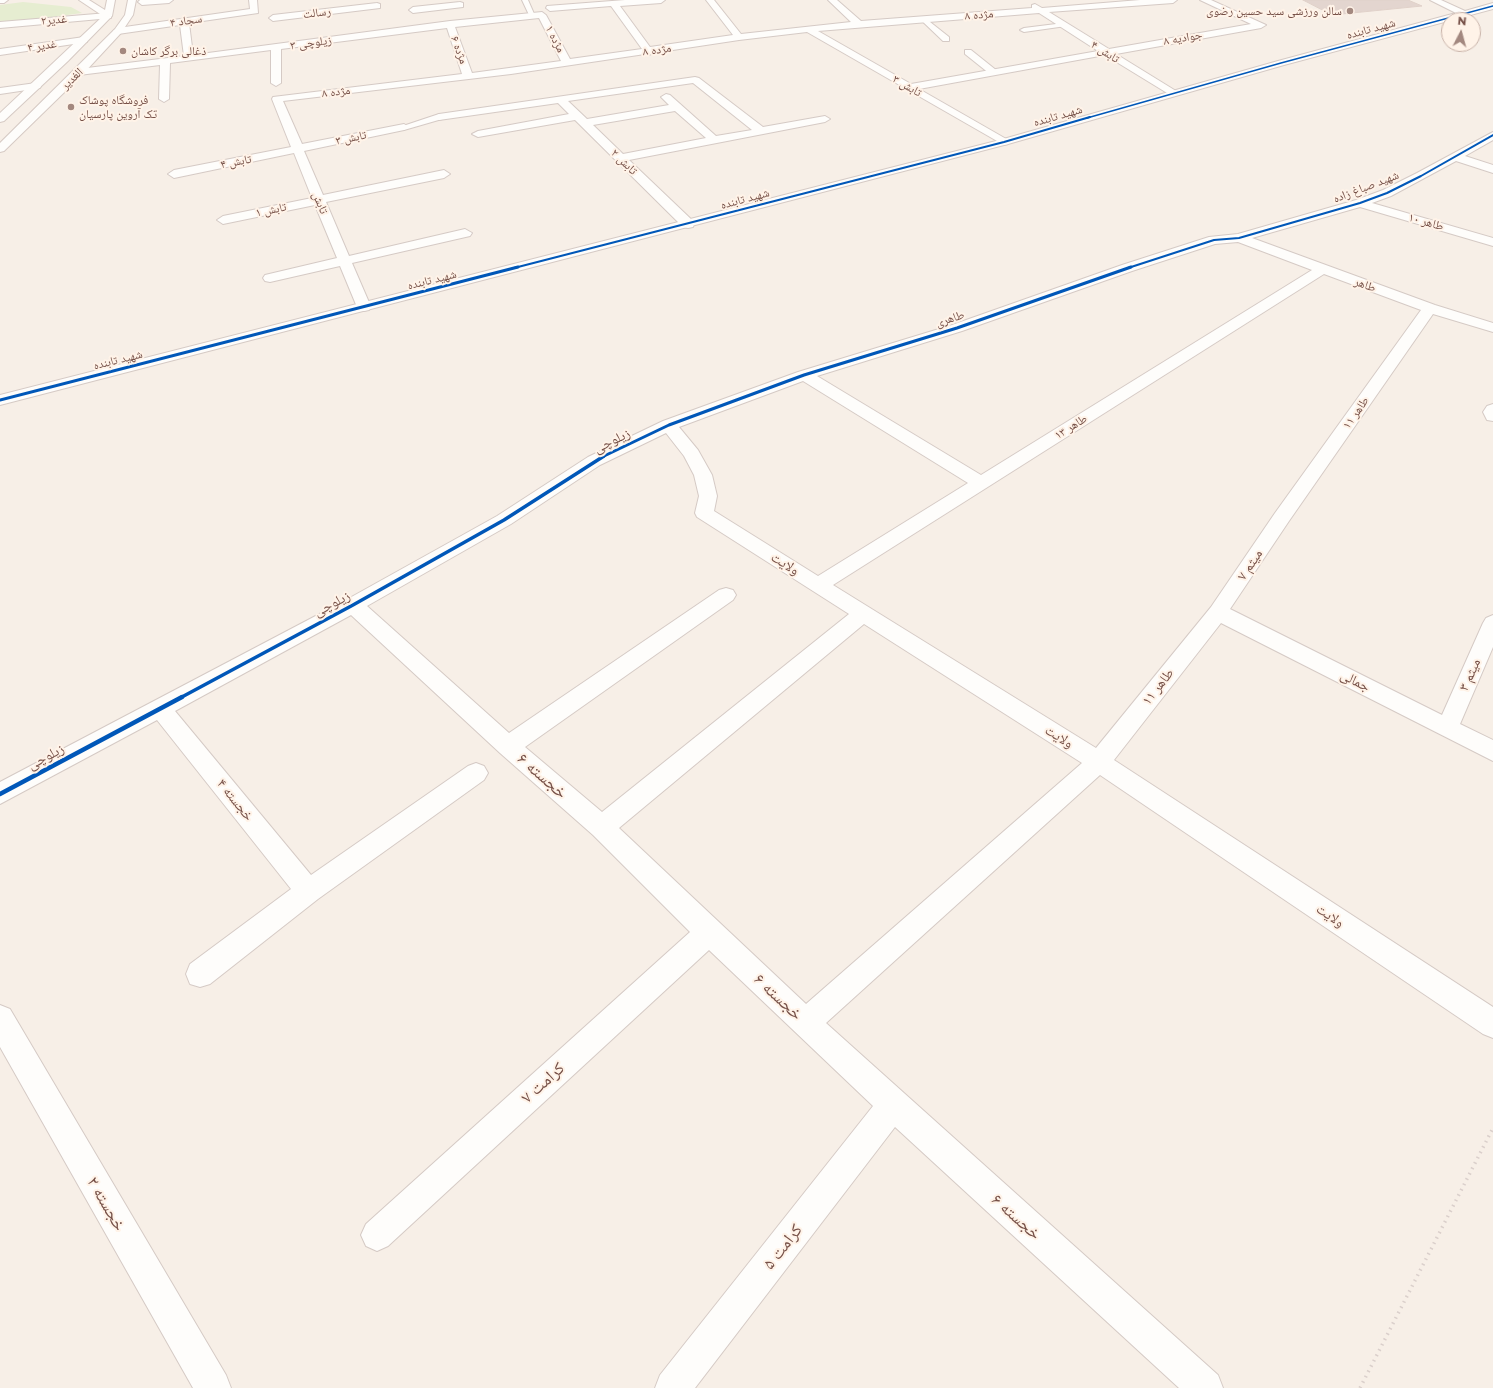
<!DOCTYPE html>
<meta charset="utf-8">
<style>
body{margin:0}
#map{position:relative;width:1493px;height:1388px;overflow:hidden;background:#f7efe7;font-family:Montserrat,sans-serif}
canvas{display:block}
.north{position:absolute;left:1441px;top:12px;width:40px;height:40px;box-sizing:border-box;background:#fff3e8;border:1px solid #c8b2a8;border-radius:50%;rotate:6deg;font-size:11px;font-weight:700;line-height:16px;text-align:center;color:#765047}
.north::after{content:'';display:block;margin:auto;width:14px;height:18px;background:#a3887f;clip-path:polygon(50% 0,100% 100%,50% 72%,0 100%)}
</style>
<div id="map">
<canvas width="1493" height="1388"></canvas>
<div class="north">N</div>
</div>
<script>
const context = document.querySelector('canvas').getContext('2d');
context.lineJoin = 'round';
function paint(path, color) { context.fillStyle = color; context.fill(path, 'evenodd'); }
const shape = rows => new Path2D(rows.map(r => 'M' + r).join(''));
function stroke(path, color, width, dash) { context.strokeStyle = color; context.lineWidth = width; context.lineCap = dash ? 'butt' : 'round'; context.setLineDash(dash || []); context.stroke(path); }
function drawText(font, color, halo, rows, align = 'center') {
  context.font = font + ' Montserrat,"Noto Naskh Arabic",sans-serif'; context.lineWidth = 4; context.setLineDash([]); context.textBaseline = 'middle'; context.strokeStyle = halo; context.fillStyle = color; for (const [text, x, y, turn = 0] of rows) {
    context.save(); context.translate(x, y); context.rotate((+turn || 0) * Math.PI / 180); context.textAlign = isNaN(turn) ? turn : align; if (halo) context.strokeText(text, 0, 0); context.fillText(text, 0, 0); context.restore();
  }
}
const green = shape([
 [23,2,71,7,82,13,0,24,0,5]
]);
const building = shape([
 [1303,0,1408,0,1422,6,1332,15,1303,0]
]);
const path = shape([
 [1360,1388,1493,1128]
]);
const service = shape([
 [522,0,528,0,535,16,534,17,530,17,522,0],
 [921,18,925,18,949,37,949,41,943,41,921,20,921,18],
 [1064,23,1067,25,1066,26,1024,32,1020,30,1024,28,1064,23],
 [965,50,971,50,996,70,996,74,990,74,965,54,965,50],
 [439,114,443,117,442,119,404,130,400,127,439,114]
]);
const minor = shape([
 [140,0,173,0,169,3,142,5,138,2,140,0],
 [249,0,257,0,258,13,189,23,193,55,450,21,542,12,546,15,570,59,642,49,611,6,550,11,546,8,547,6,625,0,665,0,661,3,620,6,650,47,733,35,706,0,714,0,741,34,851,22,828,0,837,0,861,21,1032,8,1032,5,1035,4,1042,8,1140,0,1177,0,1173,3,1049,12,1109,49,1251,24,1200,0,1211,0,1266,25,1261,28,1116,54,1176,91,1177,93,1176,95,1172,96,1105,55,919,89,1008,140,1010,142,1008,144,1004,145,807,32,739,40,653,53,649,55,645,54,511,74,283,101,302,144,404,124,409,127,404,130,304,151,323,195,444,170,450,174,444,178,326,202,349,256,465,229,472,233,470,236,352,263,371,307,369,310,364,311,359,310,357,307,340,266,270,282,265,281,263,278,265,275,337,258,315,205,223,224,217,220,223,216,312,198,294,153,174,178,168,174,174,170,291,147,272,99,273,97,462,74,447,28,281,49,281,83,276,86,271,83,271,50,170,63,169,99,164,102,159,99,160,65,79,75,74,72,79,69,184,56,180,25,118,34,113,31,118,28,250,9,249,0],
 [1039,13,1098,51,911,84,818,31,1039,13],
 [539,18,561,61,472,73,455,27,539,18],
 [460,2,463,3,463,7,413,13,409,10,413,7,460,2],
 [377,3,380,4,380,8,273,21,269,18,273,15,377,3],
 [108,13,111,14,111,18,0,28,0,22,108,13],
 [84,37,87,38,87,42,0,55,0,49,84,37],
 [695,77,699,78,763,127,825,116,830,119,825,122,629,160,693,221,694,224,693,227,688,228,683,227,575,120,478,137,472,134,478,131,569,114,558,103,439,120,434,117,439,114,695,77],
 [693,83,752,130,716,136,670,95,666,94,661,97,669,105,587,119,568,101,693,83],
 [675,111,706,138,623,154,593,125,675,111],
 [36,83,40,84,41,86,40,88,0,94,0,88,36,83],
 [1493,132,1493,140,1465,156,1493,165,1493,173,1456,161,1391,196,1372,203,1493,238,1493,246,1360,207,1252,238,1435,305,1493,323,1493,332,1433,314,1289,521,1230,609,1442,715,1483,623,1486,618,1493,615,1493,647,1460,724,1493,740,1493,761,1221,623,1114,760,1493,1007,1493,1038,1483,1034,1100,775,826,1023,1218,1375,1223,1388,1179,1388,895,1127,695,1388,655,1388,660,1375,873,1106,709,950,388,1246,377,1251,366,1246,361,1235,366,1224,690,932,593,835,500,753,351,615,175,711,311,875,468,766,476,763,484,766,488,773,484,780,318,899,210,984,200,987,190,984,186,974,190,964,291,889,157,720,0,804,0,782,346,600,497,516,588,457,663,421,798,372,952,325,1122,265,1209,237,1238,234,1356,200,1383,190,1417,173,1493,132],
 [1238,242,1312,270,981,475,817,376,962,331,1132,271,1215,244,1238,242],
 [1324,274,1421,310,1275,513,1211,607,1096,748,833,585,1324,274],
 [803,381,968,483,818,576,714,511,717,496,712,475,698,450,679,427,803,381],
 [666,433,684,456,694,475,699,496,695,513,697,517,849,614,602,812,525,747,733,600,736,595,733,590,726,588,719,590,509,733,367,606,511,524,600,465,666,433],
 [864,624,1082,763,806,1004,619,828,864,624],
 [1493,404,1493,421,1487,420,1483,412,1487,406,1493,404],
 [0,1005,10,1009,226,1375,231,1388,193,1388,0,1047,0,1005]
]);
const tertiary = shape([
 [1430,0,1441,0,1465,11,1493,3,1493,9,1284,65,1008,144,0,405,0,395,1000,140,1278,61,1456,13,1430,0]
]);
const secondary = shape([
 [0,0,8,0,4,3,0,3,0,0],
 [79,0,89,0,105,10,107,0,115,0,112,16,68,61,4,121,0,122,0,113,103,16,79,0],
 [128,0,136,0,133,15,121,33,83,74,4,151,0,152,0,143,115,29,125,15,128,0]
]);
const cyclewayFar4 = shape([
 [1087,118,1281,63,1493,6]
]);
const cyclewayFar3 = shape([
 [514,268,1004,142,1090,117],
 [1128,268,1214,240,1239,238,1360,203,1387,193,1421,176,1493,135]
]);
const cyclewayFar2 = shape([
 [0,400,518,267],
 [602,457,669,425,804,375,957,328,1131,267]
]);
const cyclewayFar1 = shape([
 [180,698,353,605,504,520,604,456]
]);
const cycleway = shape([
 [0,794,182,697]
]);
const markers = [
 [1350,11,4,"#a3887f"],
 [123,51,4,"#a3887f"],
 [71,107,4,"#a3887f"]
];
const farPoinames = [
 ["سالن ورزشی سید حسین رضوی",1342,11,"right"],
 ["ذغالی برگر کاشان",131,51],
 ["فروشگاه پوشاک",79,100],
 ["تک آروین پارسیان",79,114]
];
const farStreetnames = [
 ["رسالت",317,13,-7],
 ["مژده ۸",979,15,-5],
 ["غدیر۲",54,20,-5],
 ["سجاد ۴",186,21,-8],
 ["شهید تابنده",1371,29,-15],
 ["جوادیه ۸",1183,38,-10],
 ["مژده ۱",555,39,63],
 ["زیلوچی ۳",311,43,-8],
 ["غدیر ۴",42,46,-8],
 ["مژده ۶",459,50,70],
 ["مژده ۸",657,50,-8],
 ["تابش ۴",1105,52,32],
 ["الغدیر",72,79,-44],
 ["تابش ۳",907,86,30],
 ["مژده ۸",336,92,-7],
 ["شهید تابنده",1058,116,-16],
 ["تابش ۳",351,138,-12],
 ["تابش ۴",236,162,-11],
 ["تابش ۲",624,162,44],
 ["شهید صباغ زاده",1366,187,-21],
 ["شهید تابنده",745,199,-15],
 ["تابش",320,203,67],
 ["تابش ۱",271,210,-12],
 ["طاهر ۱۰",1426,222,16],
 ["شهید تابنده",432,280,-14],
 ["طاهر",1365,285,20],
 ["طاهری",950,319,-18],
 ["شهید تابنده",118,360,-14],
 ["طاهر ۱۱",1356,413,-55],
 ["طاهر ۱۳",1071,427,-32]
];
const streetNames = [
 ["زیلوچی",612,441,-26],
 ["ولایت",785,564,32],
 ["میثم ۷",1250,565,-56],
 ["زیلوچی",332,604,-28],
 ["میثم ۳",1470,675,-66],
 ["جمالی",1355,681,27],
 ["طاهر ۱۱",1158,687,-52],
 ["ولایت",1059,737,32],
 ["زیلوچی",46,757,-28],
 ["خجسته ۴",235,800,51],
 ["ولایت",1330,916,34]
];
const nearStreetnames = [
 ["خجسته ۶",542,776,41],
 ["خجسته ۶",778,997,43],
 ["کرامت ۷",543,1083,-42],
 ["خجسته ۲",106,1204,60],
 ["خجسته ۶",1016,1217,42],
 ["کرامت ۵",783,1247,-52]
];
paint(green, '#e6edd1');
paint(building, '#e3d5cf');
stroke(building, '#e0d1c9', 1);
stroke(service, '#d5cac5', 2);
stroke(minor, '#d5cac5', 2);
stroke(tertiary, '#d5cac5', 2);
stroke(secondary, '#d6cac4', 2);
stroke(path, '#dacfcb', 3.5, [1.5, 4.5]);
paint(service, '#fefdfb');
paint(minor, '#fefdfb');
paint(tertiary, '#fefdfb');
paint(secondary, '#fefdfb');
stroke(cyclewayFar4, '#0057b8', 1.5);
stroke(cyclewayFar3, '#0057b8', 2);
stroke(cyclewayFar2, '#0057b8', 3);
stroke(cyclewayFar1, '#0057b8', 3.5);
stroke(cycleway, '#0057b8', 4.5);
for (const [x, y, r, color] of markers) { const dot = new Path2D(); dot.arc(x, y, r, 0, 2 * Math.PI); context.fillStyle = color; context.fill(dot); stroke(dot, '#fff3e8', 1.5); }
drawText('12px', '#765047', '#fff3e8', farPoinames, 'left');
drawText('12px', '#765047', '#fff3e8', farStreetnames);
drawText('14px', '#765047', '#fff3e8', streetNames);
drawText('17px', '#765047', '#fff3e8', nearStreetnames);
</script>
